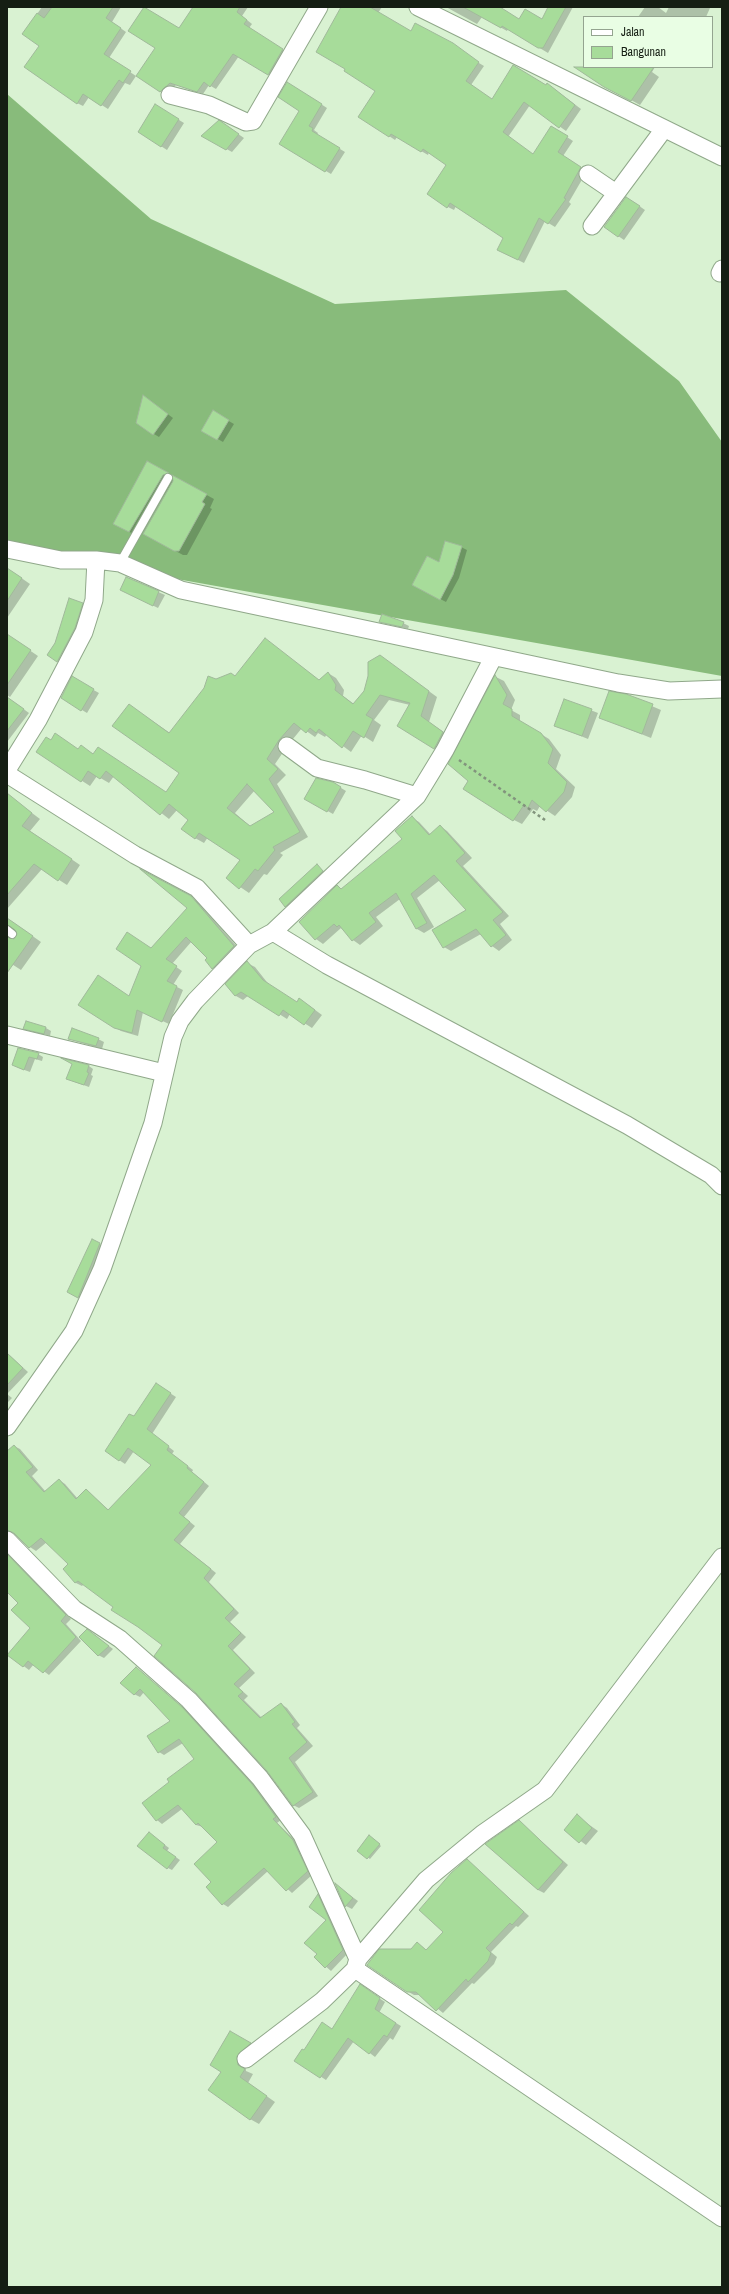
<!DOCTYPE html>
<style>
body{margin:0}
#map{position:relative;width:729px;height:2294px;overflow:hidden;background:#d9f2d2;font-family:"Archivo Narrow",sans-serif}
canvas{display:block}
.frame{position:absolute;inset:0;border:8px solid #151e13;pointer-events:none}
.legend{position:absolute;left:583px;top:16px;width:130px;height:52px;box-sizing:border-box;background:#e9fee4;border:1px solid #94a490;margin:0;padding:5px 7px;list-style:none;font-size:12px;color:#151e13}
.legend li{display:flex;align-items:center;gap:8px;height:20px}
.legend b{width:20px;border:1px solid #94a490}
</style>
<div id="map">
<canvas width="729" height="2294"></canvas>
<div class="frame"></div>
<ul class="legend">
<li><b style="height:5px;background:#fff"></b>Jalan</li>
<li><b style="height:11px;background:#a7dc9a"></b>Bangunan</li>
</ul>
</div>
<script>
const context = document.querySelector('canvas').getContext('2d');
context.lineJoin = 'round';
function paint(path, color) { context.fillStyle = color; context.fill(path, 'evenodd'); }
const shape = rows => new Path2D(rows.map(r => 'M' + r).join(''));
function stroke(path, color, width, dash) { context.strokeStyle = color; context.lineWidth = width; context.lineCap = dash ? 'butt' : 'round'; context.setLineDash(dash || []); context.stroke(path); }
const forest = shape([
 [7,94,151,219,335,304,566,290,679,381,722,442,722,676,53,557,7,544]
]);
const shadow = shape([
 [42,7,121,7,112,22,126,32,109,58,136,76,130,85,125,83,108,109,89,97,83,106,77,103,41,46,23,34],
 [195,7,248,7,242,16,252,24,249,28,288,53,274,77,239,56,216,89,209,85,203,94,176,85,167,95,137,76,179,29],
 [343,7,382,7,378,13,411,32,415,25,484,66,471,85,493,100,546,86,553,88,581,109,566,131,530,105,508,137,533,155,558,131,573,141,563,156,587,171,569,202,571,204,555,227,545,221,524,263,504,253,504,238,456,206,454,210,448,207,448,164,429,152,428,155,397,137,395,140,389,136,376,91,347,68],
 [446,7,498,7,520,20,542,20,549,7,573,7,548,53,508,29,507,31,482,17,477,24],
 [645,7,658,7,666,13,669,7,710,8,706,17,638,17],
 [604,67,655,67,652,72,659,77,640,105,595,80],
 [293,86,327,108,314,130,318,133,317,135,345,152,331,174,280,144,301,111],
 [161,109,184,123,167,150,139,132],
 [225,125,244,138,232,152,203,136],
 [632,201,645,210,624,240,605,227],
 [149,400,173,418,159,437,154,434],
 [213,412,234,424,223,442,202,430],
 [147,462,214,499,210,508,212,509,187,555,183,555,144,534,174,479,138,537,123,528],
 [461,547,467,550,459,578,446,602,419,588],
 [7,568,30,584,7,618],
 [127,578,165,595,158,608,121,590],
 [82,604,88,607,63,664,49,655],
 [380,622,403,623,409,626,408,629],
 [7,635,38,656,10,697,7,695],
 [265,639,320,681,328,673,336,678,344,690,343,696,354,704,365,692,380,656,437,697,429,722,451,737,443,753,434,748,410,705,389,700,374,720,381,725,373,742,362,735,351,752,327,734,325,737,318,733,315,737,302,728,288,745,275,764,286,775,277,784,308,837,280,853,283,855,267,875,264,874,249,893,227,878,242,860,208,837,204,843,195,838,189,820,177,810,169,819,114,776,109,783,97,776,90,786,37,752,51,741,55,734,79,750,90,752,167,793,181,772,129,705,170,733,216,680,231,674,236,677],
 [255,790,276,813,251,827,235,813],
 [496,677,504,681,515,700,511,710,520,715,520,721,549,739,561,755,556,769,575,787,572,797,555,816,540,806,537,811,533,809,522,824,514,820,470,781],
 [72,678,99,693,87,713,62,698],
 [626,695,661,710,651,738,601,718],
 [7,697,29,713,7,742],
 [565,700,598,713,588,739,561,728],
 [333,783,346,791,333,814,306,799],
 [8,795,40,819,30,831,80,865,67,885,42,869,7,909],
 [412,818,419,822,431,835,440,826,447,831,472,858,463,866,509,916,500,924,512,940,499,951,492,946,481,934,451,951,444,947,468,911,440,880,417,898,434,927,424,933,417,929,400,899,376,917,383,926,360,945,353,940,341,928,323,944,316,939,300,922,337,887,342,889,403,839],
 [317,866,330,876,293,910,286,906],
 [190,897,197,901,240,950,219,972,213,968,208,958,192,941,172,964,182,971,173,985,183,990,169,1024,143,1012,138,1036,121,1031,114,1027,152,949,189,908],
 [7,918,41,942,21,970,7,961],
 [17,930,18,935,14,940,10,938,11,931],
 [247,963,255,967,270,986,297,1003,307,1004,322,1015,312,1028,290,1014,287,1019,249,995,243,1000,236,996,226,984],
 [24,1028,46,1028,51,1031,50,1036],
 [69,1039,98,1039,104,1042,102,1049],
 [18,1049,38,1054,43,1057,42,1061,35,1059,30,1072,19,1068,14,1065],
 [89,1066,93,1069,91,1075,93,1076,89,1087,72,1081],
 [93,1241,106,1247,84,1300,74,1295],
 [7,1353,28,1372,7,1394,12,1398,7,1403],
 [162,1388,176,1397,152,1434,174,1451,172,1454,193,1470,192,1472,209,1486,184,1517,195,1526,180,1544,216,1573,209,1582,239,1613,230,1622,246,1637,233,1650,255,1673,239,1688,248,1696,244,1700,262,1718,281,1704,287,1708,300,1725,297,1728,313,1746,295,1762,318,1796,299,1808,293,1805,268,1771,163,1645,84,1584,82,1586,76,1583,64,1569,70,1564,47,1542,36,1551,30,1547,7,1513,7,1452,14,1446,20,1449,38,1470,32,1476,46,1492,59,1480,65,1484,78,1499,86,1490,110,1511,152,1465,134,1451,125,1464,119,1460,134,1418],
 [7,1553,71,1619,66,1624,81,1641,49,1675,34,1664,29,1670,9,1655,31,1628,20,1603,7,1591],
 [93,1634,113,1649,104,1658,98,1655],
 [136,1668,187,1711,258,1789,281,1820,277,1823,299,1844,312,1875,292,1893,268,1871,228,1907,223,1904,213,1882,218,1842,203,1827,196,1825,182,1809,162,1824,157,1820,143,1803,171,1782,195,1759,183,1743,164,1755,159,1752,171,1721,144,1692,140,1697,134,1694],
 [577,1816,598,1831,586,1845,566,1830],
 [519,1821,568,1865,544,1893,538,1890],
 [149,1833,169,1848,167,1851,180,1860,172,1870,168,1868],
 [372,1838,381,1846,370,1859,358,1850],
 [467,1860,529,1916,518,1927,516,1926,491,1952,497,1957,494,1964,474,1984,472,1983,443,2013,421,1995,414,1995,407,1991,411,1950,417,1943,428,1951,445,1932],
 [337,1886,358,1901,352,1909,346,1906],
 [318,1895,323,1899,348,1953,331,1971,315,1957,318,1954,327,1920],
 [365,1989,385,2002,379,2013,401,2026,393,2040,390,2038,375,2057,354,2041,326,2080,295,2060,333,2030],
 [230,2032,259,2048,245,2061,246,2071,253,2074,248,2083,275,2102,259,2124,250,2119,222,2071]
]);
const building = shape([
 [52,7,113,7,106,18,121,28,104,54,131,71,123,83,119,80,101,106,83,94,77,104,24,67,39,46,22,34,37,13,44,18,52,7],
 [144,7,179,28,193,7,240,7,237,12,247,20,244,24,283,49,268,75,233,54,210,87,204,82,197,92,170,83,160,92,136,76,155,48,128,31,144,7],
 [341,7,370,7,411,31,415,23,453,43,479,62,466,81,492,99,513,65,546,85,547,83,575,105,559,128,524,102,503,132,533,154,551,126,568,136,558,152,581,167,564,198,566,199,548,224,539,218,518,260,497,250,503,238,450,203,447,208,427,194,446,165,423,149,421,152,391,134,389,137,358,117,375,91,344,71,345,69,316,52,341,7],
 [463,7,500,7,519,19,525,9,542,19,548,7,566,7,543,48,538,48,502,26,501,28,463,7],
 [574,67,654,67,631,101,604,87,574,67],
 [287,82,322,104,309,126,313,128,312,131,340,148,325,172,279,144,299,111,278,97,287,82],
 [155,104,179,119,161,147,138,132,155,104],
 [219,120,239,134,226,150,201,136,219,120],
 [626,197,640,206,618,237,604,227,626,197],
 [143,395,168,414,153,435,136,423,143,395],
 [213,410,229,420,217,440,201,431,213,410],
 [147,461,169,473,163,475,129,532,113,524,147,461],
 [172,475,207,494,202,502,205,504,179,551,174,551,143,534,173,481,172,475],
 [445,541,462,546,453,575,440,600,412,585,427,556,439,562,445,541],
 [7,568,22,578,7,601,7,568],
 [126,577,159,591,153,606,120,590,126,577],
 [69,598,83,603,75,628,57,662,47,655,55,643,69,598],
 [382,614,404,622,402,627,379,622,382,614],
 [7,634,31,650,7,685,7,634],
 [265,638,319,680,328,672,336,685,335,690,353,704,364,691,368,676,368,662,380,655,429,691,421,716,443,732,434,749,397,726,410,703,380,695,366,715,373,719,364,738,353,731,342,748,319,729,316,733,310,728,306,733,294,723,279,740,267,759,278,769,269,779,300,832,273,847,275,850,258,871,255,869,239,889,226,878,240,860,199,833,195,839,181,829,188,820,169,804,160,815,106,771,100,779,88,771,81,782,36,752,46,737,51,740,55,733,78,749,81,745,93,754,98,747,166,792,179,773,112,726,129,704,169,733,204,688,208,676,216,679,231,673,235,676,265,638],
 [247,784,274,812,250,826,227,808,247,784],
 [495,675,507,695,503,704,512,709,512,716,541,733,553,749,548,763,567,782,564,792,546,812,532,800,528,808,524,805,513,821,463,789,468,781,448,764,495,675],
 [72,676,94,689,81,711,61,698,72,676],
 [609,691,626,694,653,704,642,734,599,718,609,691],
 [7,697,24,709,7,731,7,697],
 [564,699,592,709,582,736,554,726,564,699],
 [316,778,333,782,341,787,327,812,304,799,316,778],
 [7,793,32,813,22,826,72,859,58,881,34,864,7,895,7,793],
 [412,816,429,835,440,825,465,853,456,861,503,912,493,920,506,935,491,947,476,929,443,948,432,930,466,910,434,875,411,894,427,923,416,929,396,893,369,913,376,922,352,941,339,925,337,927,334,924,315,940,299,922,337,885,341,889,402,839,395,831,412,816],
 [317,864,323,871,285,907,279,899,317,864],
 [140,869,191,896,234,946,212,969,205,960,207,958,186,937,166,959,177,966,167,981,177,986,162,1022,137,1010,132,1033,114,1028,78,1005,98,975,129,996,141,966,116,949,127,932,151,948,187,908,140,869],
 [7,918,33,936,7,973,7,937,14,939,17,934,15,930,7,925,7,918],
 [247,961,263,980,297,1002,299,998,315,1010,304,1025,283,1010,279,1016,241,992,235,996,225,984,247,961],
 [26,1021,46,1027,44,1034,23,1029,26,1021],
 [72,1028,99,1038,96,1046,68,1039,72,1028],
 [18,1048,39,1053,37,1059,29,1057,24,1070,12,1065,18,1048],
 [61,1058,89,1065,87,1072,89,1073,84,1085,66,1079,72,1064,61,1058],
 [92,1239,100,1243,78,1298,67,1292,92,1239],
 [7,1353,23,1368,7,1385,7,1353],
 [156,1383,171,1393,147,1429,169,1446,167,1450,188,1466,187,1468,204,1482,179,1513,190,1522,174,1540,211,1569,204,1578,234,1609,225,1618,241,1633,228,1646,250,1669,234,1684,243,1692,238,1696,260,1718,281,1703,295,1722,292,1724,307,1742,289,1758,313,1792,293,1806,267,1771,196,1693,154,1656,162,1645,138,1627,111,1610,113,1607,78,1581,75,1583,63,1569,68,1564,41,1538,29,1548,14,1533,7,1530,7,1451,14,1445,33,1467,26,1472,44,1492,59,1479,76,1499,86,1489,108,1510,151,1465,128,1448,119,1461,105,1451,129,1414,134,1416,156,1383],
 [7,1554,66,1615,61,1621,76,1637,43,1673,28,1661,23,1667,7,1655,30,1628,11,1610,18,1603,7,1592,7,1554],
 [87,1629,109,1646,98,1656,79,1637,87,1629],
 [136,1667,182,1707,252,1784,276,1817,273,1819,293,1840,308,1871,286,1891,264,1868,222,1905,206,1887,211,1882,194,1864,217,1842,198,1823,196,1825,178,1805,156,1821,142,1803,169,1782,167,1779,194,1759,179,1739,158,1753,147,1736,170,1721,140,1689,134,1695,120,1683,136,1667],
 [577,1814,592,1828,579,1843,564,1830,577,1814],
 [519,1820,563,1862,538,1890,485,1844,519,1820],
 [149,1832,165,1845,163,1848,176,1857,167,1869,137,1846,149,1832],
 [369,1835,380,1844,367,1859,357,1851,369,1835],
 [467,1859,524,1912,512,1925,510,1923,486,1948,491,1953,488,1961,468,1982,466,1979,436,2011,416,1992,407,1992,367,1965,379,1949,411,1949,417,1942,426,1950,443,1932,419,1910,451,1873,467,1859],
 [335,1883,353,1898,345,1907,335,1883],
 [318,1894,343,1950,325,1968,314,1957,317,1954,304,1943,326,1920,309,1907,318,1894],
 [360,1984,380,1998,375,2009,396,2023,387,2037,384,2035,369,2054,348,2038,320,2078,294,2061,302,2049,304,2050,322,2022,332,2029,360,1984],
 [230,2031,251,2043,237,2056,238,2065,245,2069,240,2077,267,2096,250,2120,208,2090,221,2072,210,2065,230,2031]
]);
const path = shape([
 [459,760,545,820]
]);
const lane = shape([
 [120,563,168,478],
 [7,930,12,934]
]);
const street = shape([
 [418,7,722,157],
 [170,95,209,105,246,122,253,121,319,7],
 [588,174,616,193],
 [592,226,664,129],
 [720,273,722,269],
 [7,549,61,560,96,560,120,563,181,590,618,683,669,691,722,689],
 [287,746,317,768,365,780,417,796],
 [7,770,38,720,84,632,94,600,96,560],
 [7,774,135,855,197,888,249,945],
 [273,932,327,965,627,1125,711,1175,722,1186],
 [7,1035,164,1073],
 [7,1427,74,1331,102,1269,153,1123,173,1037,180,1021,195,1001,249,945,273,932,417,796,445,750,493,658],
 [7,1540,74,1609,120,1639,189,1700,260,1778,302,1835,358,1959],
 [355,1969,722,2218],
 [246,2059,322,2001,355,1969,358,1959,426,1880,482,1834,545,1790,722,1557]
]);
paint(forest, '#88bb7b');
paint(shadow, '#0003');
paint(building, '#a7dc9a');
stroke(building, '#a0b99a', 1);
stroke(lane, '#90a88a', 10);
stroke(street, '#90a88a', 19);
stroke(path, '#82947d', 2.5, [3, 3]);
stroke(lane, '#fff', 8);
stroke(street, '#fff', 17);
</script>
